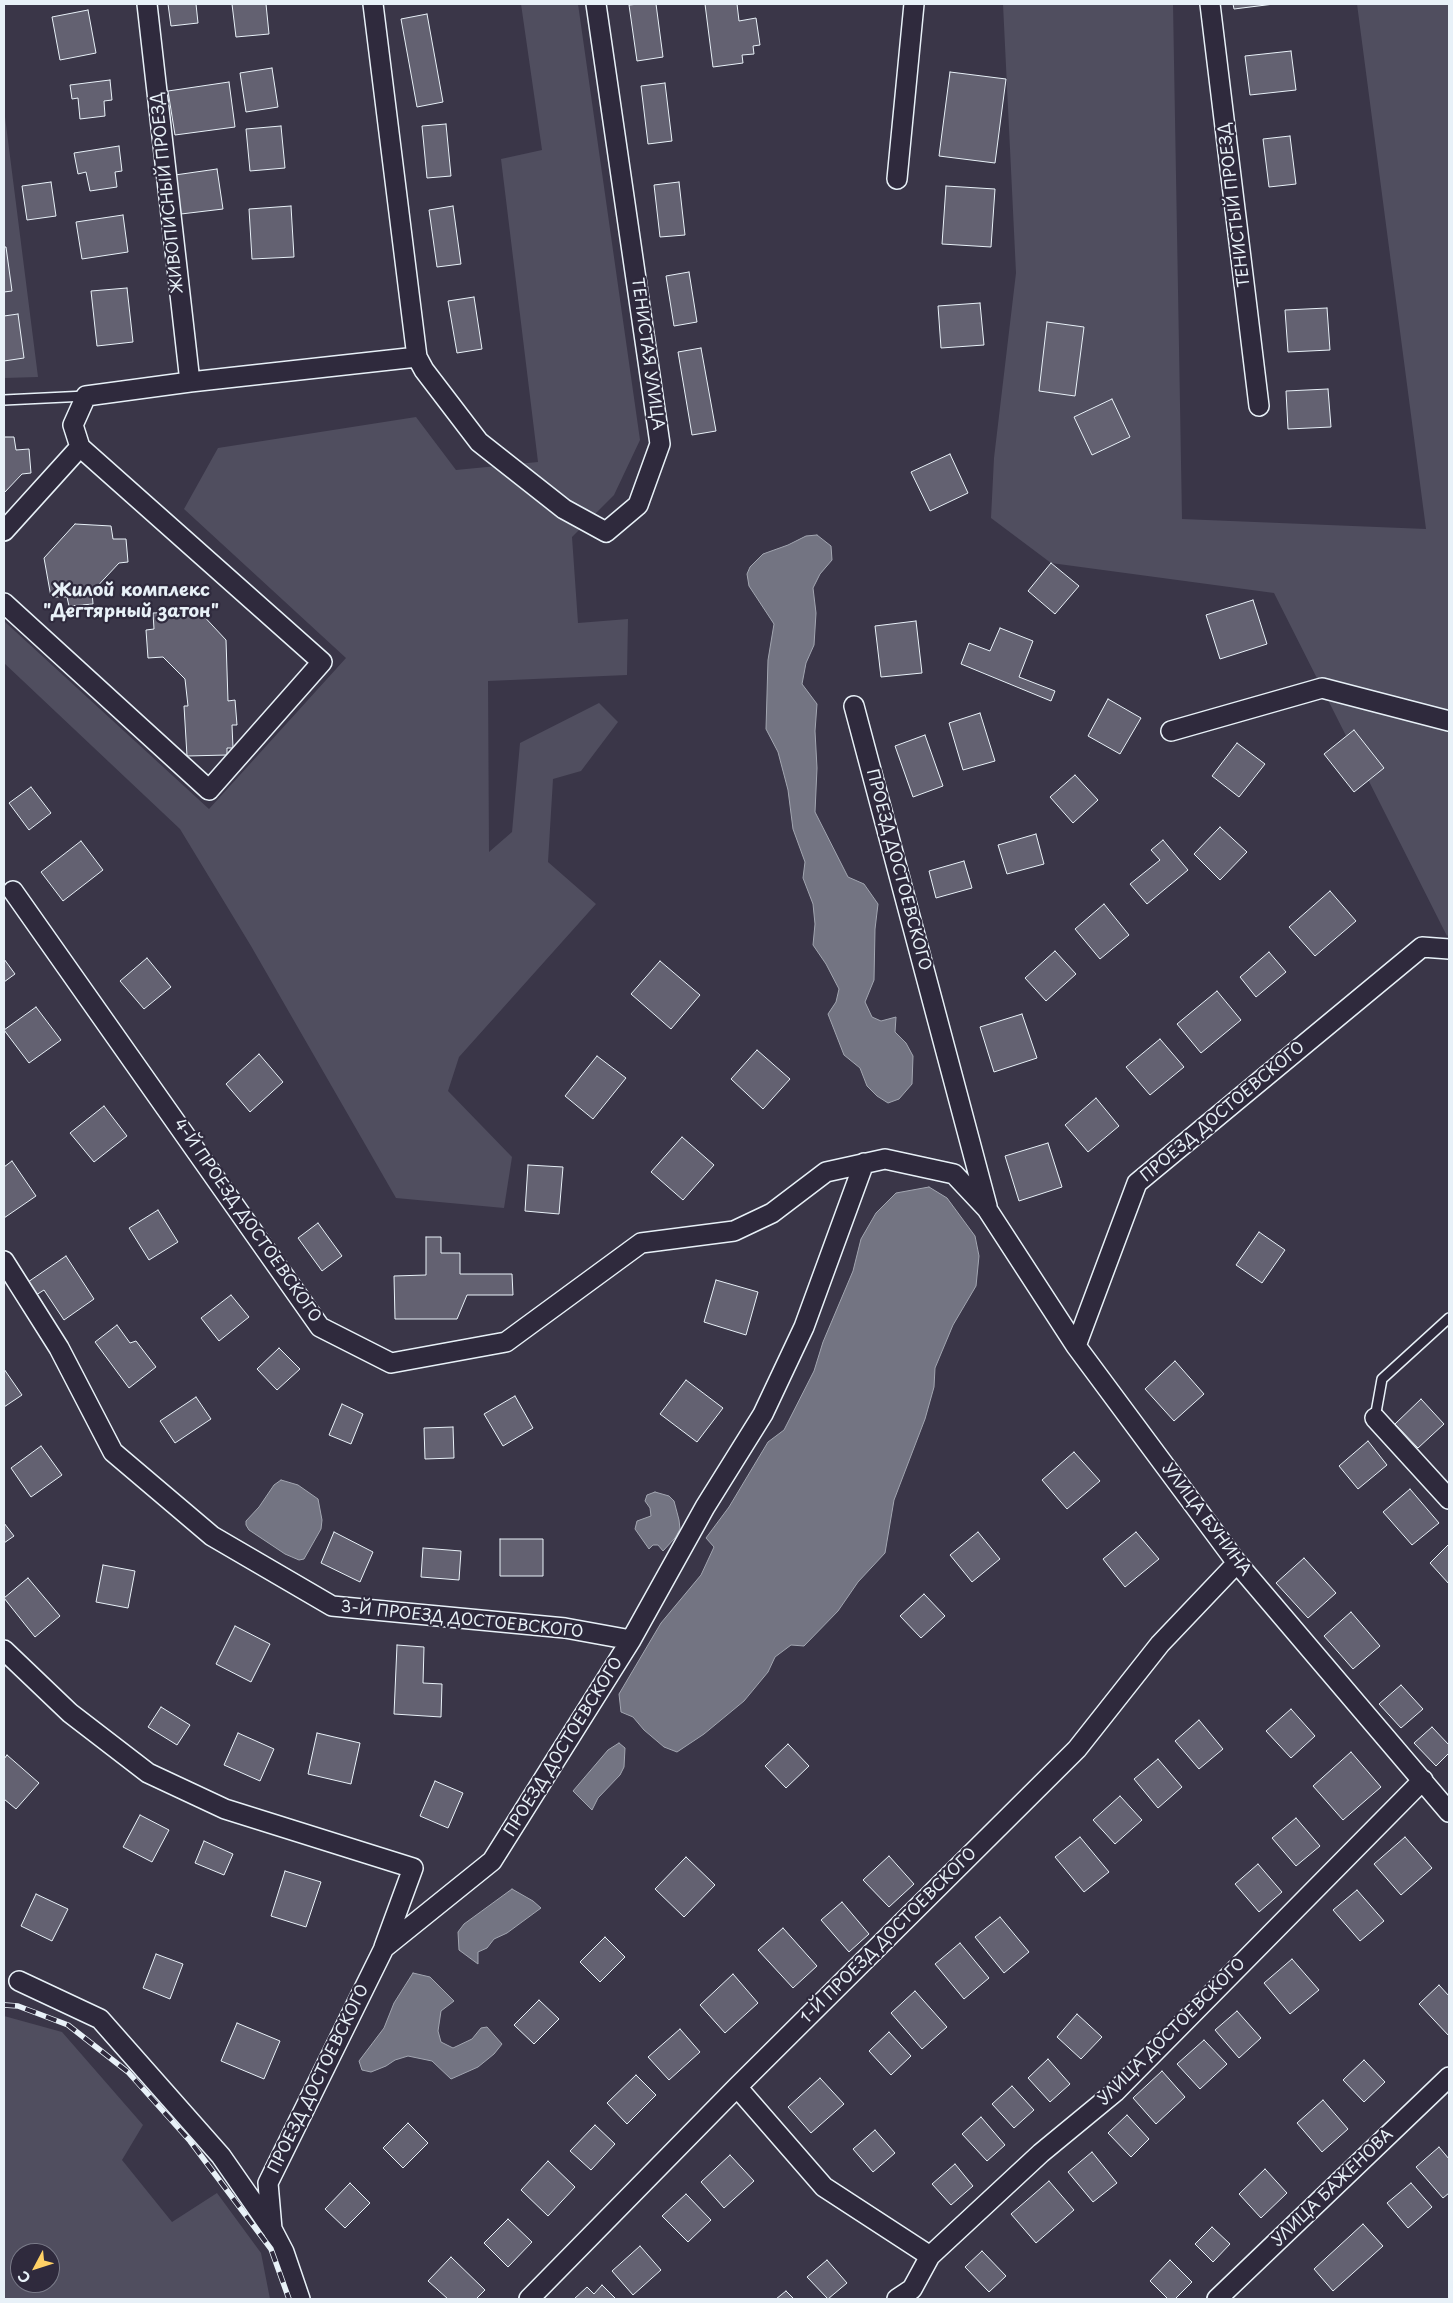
<!DOCTYPE html>
<meta charset="utf-8">
<style>
body{margin:0}
#map{position:relative;width:1453px;height:2303px;overflow:hidden;background:#3a3648;font-family:"Playpen Sans",sans-serif}
canvas{display:block}
.frame{position:absolute;inset:0;border:5px solid #e8f1f8;pointer-events:none}
.north{position:absolute;left:10px;top:2243px;width:50px;height:50px;box-sizing:border-box;background:#2f2a3d;border:1px solid #797a88;border-radius:50%;rotate:230deg;font-size:14px;font-weight:700;line-height:20px;text-align:center;color:#e8f1f8}
.north::after{content:'';display:block;margin:auto;width:18px;height:22px;background:#ffd166;clip-path:polygon(50% 0,100% 100%,50% 72%,0 100%)}
</style>
<div id="map">
<canvas width="1453" height="2303"></canvas>
<div class="frame"></div>
<div class="north">С</div>
</div>
<script>
const context = document.querySelector('canvas').getContext('2d');
context.lineJoin = 'round';
function paint(path, color) { context.fillStyle = color; context.fill(path, 'evenodd'); }
const shape = rows => new Path2D(rows.map(r => 'M' + r).join(''));
function stroke(path, color, width, dash) { context.strokeStyle = color; context.lineWidth = width; context.lineCap = dash ? 'butt' : 'round'; context.setLineDash(dash || []); context.stroke(path); }
function drawText(font, color, halo, rows, align = 'center') {
  context.font = font + ' "Playpen Sans",sans-serif'; context.lineWidth = 4.5; context.setLineDash([]); context.textBaseline = 'middle'; context.strokeStyle = halo; context.fillStyle = color; for (const [text, x, y, turn = 0] of rows) {
    context.save(); context.translate(x, y); context.rotate((+turn || 0) * Math.PI / 180); context.textAlign = isNaN(turn) ? turn : align; if (halo) context.strokeText(text, 0, 0); context.fillText(text, 0, 0); context.restore();
  }
}
const green = shape([
 [521,4,578,4,640,440,614,495,572,537,578,623,628,619,627,675,488,681,489,852,512,832,520,743,599,703,618,722,581,771,553,779,548,862,596,904,459,1057,448,1091,512,1157,504,1208,396,1198,251,946,180,829,4,663,4,621,209,809,346,658,184,509,218,448,416,417,456,470,538,462,501,159,542,150],
 [1003,4,1173,4,1182,519,1426,529,1357,4,1449,4,1449,934,1447,936,1274,593,1051,563,991,518,994,458,1016,273],
 [4,109,38,377,4,378],
 [4,2016,62,2032,143,2125,122,2160,172,2222,217,2193,261,2253,270,2299,4,2299],
 [20,2253,50,2253,50,2283,20,2283]
]);
const water = shape([
 [817,535,831,546,832,560,820,574,813,588,816,613,814,645,806,663,802,684,817,704,815,731,817,768,815,812,848,877,864,884,878,904,875,929,874,980,865,1002,872,1017,881,1021,896,1017,895,1032,906,1043,913,1056,912,1084,899,1099,888,1103,877,1096,867,1086,860,1068,844,1055,828,1014,836,1002,839,989,826,964,813,945,815,924,813,904,803,878,805,862,793,829,788,790,778,752,766,729,768,660,774,624,749,586,747,574,750,567,763,554,788,545,806,536,817,535],
 [929,1187,947,1198,975,1236,979,1256,976,1286,953,1325,935,1368,934,1387,925,1419,894,1500,885,1553,858,1582,838,1611,804,1646,791,1645,775,1657,768,1672,744,1701,704,1734,677,1752,664,1747,644,1730,633,1717,621,1712,619,1694,661,1623,701,1575,714,1547,706,1538,729,1507,768,1442,784,1430,814,1371,823,1342,853,1271,861,1239,876,1213,896,1193,929,1187],
 [281,1480,298,1485,318,1499,322,1520,321,1529,304,1559,299,1560,285,1554,249,1530,246,1525,246,1521,259,1507,274,1485,281,1480],
 [655,1492,669,1496,674,1501,679,1520,680,1529,675,1538,663,1551,658,1545,653,1545,649,1549,635,1529,637,1521,651,1516,650,1508,645,1501,647,1495,655,1492],
 [619,1743,625,1748,624,1767,620,1775,598,1798,592,1810,573,1791,608,1750,619,1743],
 [512,1889,533,1901,541,1908,507,1933,494,1939,487,1948,478,1952,478,1964,459,1950,458,1932,464,1924,512,1889],
 [413,1973,430,1977,454,2001,441,2011,438,2031,441,2042,453,2048,472,2039,481,2028,487,2027,502,2044,494,2054,478,2067,451,2079,432,2061,408,2056,395,2060,386,2066,371,2072,362,2070,359,2061,384,2028,394,2003,413,1973]
]);
const building = shape([
 [168,4,196,4,198,23,171,26,168,4],
 [232,4,266,4,269,34,236,37,232,4],
 [639,4,656,4,663,57,637,61,629,5,639,4],
 [705,4,737,4,739,21,756,18,760,45,753,46,754,54,742,55,743,63,713,67,705,4],
 [1233,4,1274,4,1234,9,1233,4],
 [88,10,96,53,60,60,52,17,88,10],
 [427,14,443,102,417,107,401,19,427,14],
 [1291,51,1296,90,1250,95,1245,56,1291,51],
 [272,68,278,107,246,112,240,73,272,68],
 [950,72,1006,79,995,163,939,156,950,72],
 [110,80,112,100,104,101,105,116,80,119,78,98,72,99,70,85,110,80],
 [229,82,235,127,175,135,168,91,229,82],
 [665,83,672,141,648,144,641,86,665,83],
 [446,124,451,176,427,178,422,126,446,124],
 [281,126,285,168,250,171,246,129,281,126],
 [1290,136,1296,184,1269,187,1263,139,1290,136],
 [119,146,122,171,115,172,117,187,90,191,86,172,78,174,74,153,119,146],
 [217,169,223,209,181,214,175,175,217,169],
 [51,182,56,216,27,220,22,186,51,182],
 [679,182,685,235,660,237,654,185,679,182],
 [946,186,995,189,991,247,942,244,946,186],
 [291,206,294,257,252,259,249,209,291,206],
 [453,206,461,264,437,267,429,210,453,206],
 [123,215,128,252,82,259,76,222,123,215],
 [4,247,6,247,12,291,4,292,4,247],
 [689,272,697,322,674,326,666,276,689,272],
 [127,288,133,342,97,346,91,291,127,288],
 [474,297,482,349,457,353,448,301,474,297],
 [980,303,984,345,941,348,938,306,980,303],
 [1327,308,1330,350,1288,352,1285,310,1327,308],
 [18,314,24,358,4,361,4,316,18,314],
 [1047,322,1084,327,1075,396,1039,391,1047,322],
 [701,348,716,431,692,435,678,352,701,348],
 [1328,389,1331,427,1288,429,1286,391,1328,389],
 [1112,399,1130,437,1092,455,1074,417,1112,399],
 [4,437,14,437,16,450,29,449,31,473,22,474,4,493,4,437],
 [950,454,968,493,930,511,911,472,950,454],
 [75,524,111,526,113,539,126,539,128,562,119,563,92,592,93,604,69,606,67,597,51,597,44,558,75,524],
 [1051,563,1079,586,1055,614,1028,591,1051,563],
 [1253,600,1267,644,1220,659,1206,615,1253,600],
 [199,611,226,640,228,701,235,700,237,725,232,725,233,748,227,748,227,755,187,756,184,706,188,706,185,679,163,657,148,658,146,630,154,629,153,613,199,611],
 [916,621,922,673,881,677,875,626,916,621],
 [1000,628,1033,641,1019,677,1055,691,1051,701,961,664,969,643,990,651,1000,628],
 [1108,699,1141,718,1120,754,1088,736,1108,699],
 [980,713,995,761,963,770,949,723,980,713],
 [1354,730,1384,768,1354,792,1324,754,1354,730],
 [925,735,943,786,913,797,895,746,925,735],
 [1237,743,1265,764,1239,797,1212,776,1237,743],
 [1075,775,1098,800,1073,823,1050,797,1075,775],
 [31,787,51,813,29,830,9,803,31,787],
 [1220,827,1247,852,1220,880,1194,854,1220,827],
 [1036,834,1044,864,1007,874,998,845,1036,834],
 [1163,840,1188,870,1147,904,1130,884,1160,860,1151,850,1163,840],
 [81,841,103,870,63,901,41,872,81,841],
 [964,861,972,888,936,898,929,871,964,861],
 [1330,891,1356,921,1315,956,1289,927,1330,891],
 [1104,904,1129,935,1100,959,1075,929,1104,904],
 [1055,951,1076,974,1046,1001,1025,978,1055,951],
 [1269,952,1286,972,1256,997,1240,977,1269,952],
 [147,958,171,987,144,1009,120,981,147,958],
 [4,959,15,974,4,982,4,959],
 [660,961,700,995,671,1029,631,994,660,961],
 [1217,991,1241,1020,1201,1053,1177,1024,1217,991],
 [36,1007,61,1040,29,1063,4,1030,36,1007],
 [1022,1014,1037,1058,994,1072,980,1027,1022,1014],
 [1160,1039,1184,1067,1150,1095,1126,1067,1160,1039],
 [757,1050,790,1079,763,1109,731,1079,757,1050],
 [259,1054,283,1082,250,1112,226,1084,259,1054],
 [597,1056,626,1078,593,1119,565,1096,597,1056],
 [1096,1098,1119,1126,1088,1152,1065,1125,1096,1098],
 [104,1106,127,1136,94,1162,70,1133,104,1106],
 [682,1137,714,1165,683,1200,651,1172,682,1137],
 [1048,1143,1062,1187,1019,1201,1005,1156,1048,1143],
 [12,1161,36,1196,4,1218,4,1167,12,1161],
 [528,1165,563,1167,559,1214,525,1211,528,1165],
 [158,1210,178,1242,149,1260,129,1228,158,1210],
 [318,1223,342,1256,322,1271,298,1238,318,1223],
 [1259,1232,1285,1250,1262,1283,1236,1265,1259,1232],
 [426,1237,441,1237,441,1253,460,1253,460,1274,512,1274,513,1295,467,1295,457,1319,395,1319,394,1276,426,1275,426,1237],
 [66,1256,94,1299,64,1320,44,1290,36,1295,28,1282,66,1256],
 [716,1280,758,1292,746,1335,704,1322,716,1280],
 [231,1295,249,1317,219,1341,201,1318,231,1295],
 [117,1325,130,1343,136,1341,156,1367,129,1388,95,1342,117,1325],
 [279,1348,300,1369,277,1390,257,1369,279,1348],
 [1175,1361,1204,1394,1174,1421,1145,1389,1175,1361],
 [4,1369,22,1395,4,1407,4,1369],
 [686,1380,723,1408,697,1442,660,1414,686,1380],
 [515,1396,533,1428,503,1446,484,1414,515,1396],
 [196,1397,211,1419,175,1443,160,1421,196,1397],
 [1421,1399,1444,1424,1418,1448,1395,1424,1421,1399],
 [342,1404,363,1414,351,1444,329,1435,342,1404],
 [453,1427,454,1458,425,1459,424,1428,453,1427],
 [1368,1441,1387,1465,1358,1489,1339,1466,1368,1441],
 [41,1446,62,1475,31,1497,11,1468,41,1446],
 [1074,1452,1100,1481,1067,1509,1042,1480,1074,1452],
 [1410,1489,1439,1523,1412,1545,1383,1512,1410,1489],
 [4,1523,14,1536,4,1543,4,1523],
 [334,1532,373,1552,360,1582,321,1563,334,1532],
 [978,1532,1000,1559,972,1582,950,1555,978,1532],
 [1136,1532,1159,1559,1125,1587,1103,1559,1136,1532],
 [500,1539,543,1539,543,1576,500,1576,500,1539],
 [1449,1544,1449,1584,1430,1563,1449,1544],
 [423,1548,461,1551,459,1580,421,1577,423,1548],
 [1304,1558,1336,1593,1308,1618,1276,1583,1304,1558],
 [103,1565,135,1571,128,1608,96,1602,103,1565],
 [28,1578,60,1616,35,1637,4,1598,28,1578],
 [924,1594,945,1616,921,1638,900,1616,924,1594],
 [1351,1612,1380,1646,1353,1669,1324,1636,1351,1612],
 [235,1626,270,1644,251,1682,216,1664,235,1626],
 [397,1645,424,1647,423,1683,442,1684,441,1717,394,1714,397,1645],
 [1401,1685,1423,1709,1401,1728,1379,1704,1401,1685],
 [161,1707,190,1725,177,1745,148,1727,161,1707],
 [1291,1709,1315,1736,1291,1758,1266,1731,1291,1709],
 [1199,1720,1223,1749,1199,1769,1175,1741,1199,1720],
 [1432,1727,1449,1745,1449,1753,1436,1766,1414,1743,1432,1727],
 [238,1733,274,1749,260,1781,224,1765,238,1733],
 [317,1733,360,1743,351,1784,308,1774,317,1733],
 [788,1744,809,1766,786,1788,765,1766,788,1744],
 [1351,1752,1381,1787,1343,1820,1313,1786,1351,1752],
 [7,1755,39,1783,16,1809,4,1799,4,1759,7,1755],
 [1158,1759,1182,1787,1158,1808,1134,1779,1158,1759],
 [435,1781,463,1793,448,1828,420,1816,435,1781],
 [1120,1796,1142,1820,1115,1844,1093,1820,1120,1796],
 [140,1815,169,1830,152,1862,123,1847,140,1815],
 [1296,1818,1320,1846,1296,1866,1272,1838,1296,1818],
 [1080,1837,1109,1872,1084,1892,1055,1857,1080,1837],
 [1405,1837,1432,1868,1401,1895,1374,1864,1405,1837],
 [204,1841,233,1854,224,1875,195,1863,204,1841],
 [889,1856,914,1884,889,1907,863,1880,889,1856],
 [686,1857,715,1885,684,1917,655,1889,686,1857],
 [1258,1864,1282,1892,1259,1912,1235,1884,1258,1864],
 [285,1871,321,1882,306,1927,271,1916,285,1871],
 [1357,1890,1384,1921,1360,1941,1333,1910,1357,1890],
 [36,1894,68,1909,52,1941,21,1926,36,1894],
 [842,1902,869,1934,849,1952,821,1920,842,1902],
 [1000,1917,1029,1952,1004,1973,975,1937,1000,1917],
 [783,1928,817,1966,793,1988,758,1950,783,1928],
 [605,1937,625,1957,600,1982,580,1962,605,1937],
 [960,1943,989,1978,964,1999,935,1964,960,1943],
 [156,1954,183,1964,170,1999,143,1988,156,1954],
 [1292,1959,1319,1990,1290,2014,1264,1983,1292,1959],
 [733,1974,758,2003,725,2033,700,2005,733,1974],
 [1439,1985,1449,1996,1449,2036,1419,2004,1439,1985],
 [915,1991,947,2027,922,2049,891,2013,915,1991],
 [539,2000,559,2019,534,2044,514,2025,539,2000],
 [1237,2011,1261,2038,1239,2058,1215,2030,1237,2011],
 [1077,2014,1102,2037,1081,2059,1057,2037,1077,2014],
 [237,2023,280,2041,264,2079,221,2061,237,2023],
 [680,2029,700,2052,669,2080,648,2057,680,2029],
 [889,2032,911,2056,891,2075,869,2051,889,2032],
 [1204,2040,1227,2064,1200,2089,1177,2064,1204,2040],
 [1048,2059,1070,2084,1050,2102,1028,2078,1048,2059],
 [1364,2060,1385,2082,1364,2102,1343,2080,1364,2060],
 [1162,2071,1185,2097,1156,2124,1133,2098,1162,2071],
 [636,2075,656,2095,627,2124,607,2103,636,2075],
 [820,2078,844,2104,811,2133,788,2107,820,2078],
 [1012,2086,1034,2110,1014,2128,992,2104,1012,2086],
 [1323,2100,1348,2129,1322,2152,1297,2123,1323,2100],
 [1127,2115,1149,2139,1131,2157,1108,2133,1127,2115],
 [981,2117,1005,2145,987,2161,962,2134,981,2117],
 [408,2123,428,2143,403,2168,383,2148,408,2123],
 [595,2125,615,2144,591,2170,570,2151,595,2125],
 [875,2130,895,2153,873,2172,853,2149,875,2130],
 [1439,2147,1449,2159,1449,2193,1443,2198,1416,2167,1439,2147],
 [1092,2152,1117,2183,1093,2202,1068,2172,1092,2152],
 [730,2155,754,2181,724,2208,701,2182,730,2155],
 [548,2161,575,2187,548,2216,521,2190,548,2161],
 [955,2164,973,2186,951,2205,932,2184,955,2164],
 [1265,2169,1287,2193,1261,2218,1239,2194,1265,2169],
 [1049,2181,1074,2210,1036,2243,1011,2214,1049,2181],
 [350,2183,370,2203,345,2228,325,2209,350,2183],
 [1411,2183,1432,2207,1408,2228,1387,2203,1411,2183],
 [686,2194,711,2220,688,2242,662,2216,686,2194],
 [508,2219,532,2242,508,2267,484,2243,508,2219],
 [1363,2224,1383,2246,1333,2291,1314,2269,1363,2224],
 [1212,2227,1230,2244,1213,2262,1195,2244,1212,2227],
 [640,2246,661,2270,633,2295,612,2271,640,2246],
 [982,2251,1006,2276,989,2292,965,2267,982,2251],
 [451,2257,485,2290,476,2299,448,2299,428,2281,451,2257],
 [827,2260,847,2283,828,2299,807,2277,827,2260],
 [1170,2260,1192,2282,1175,2299,1168,2299,1150,2281,1170,2260],
 [602,2285,616,2299,574,2299,587,2287,594,2294,602,2285],
 [786,2291,794,2299,776,2299,786,2291]
]);
const lane = shape([
 [4,400,86,396],
 [1375,1418,1382,1379,1449,1318]
]);
const street = shape([
 [147,4,190,382],
 [373,4,417,357],
 [1210,4,1259,406],
 [897,179,914,4],
 [4,531,80,447],
 [4,603,209,790,322,662,80,447,73,425,86,396,190,382,417,357,424,370,479,442,564,509,606,532,638,505,660,444,596,4],
 [854,706,987,1206],
 [1171,731,1322,688,1449,721],
 [13,891,320,1327,391,1363,506,1342,641,1243,734,1231,772,1213,826,1172,885,1159,954,1174,987,1209,1076,1346,1237,1563,1449,1812],
 [4,1261,59,1348,113,1452,212,1536,332,1606,565,1628,631,1640],
 [1076,1346,1137,1183,1422,947,1449,949],
 [1375,1418,1449,1499],
 [4,1650,70,1713,148,1773,225,1809,413,1868,384,1947],
 [19,1981,100,2019,221,2156,271,2228],
 [737,2087,824,2187,930,2256],
 [300,2299,284,2252,272,2229,268,2183,384,1948,492,1861,631,1640,705,1507,763,1414,804,1327,864,1163],
 [529,2299,737,2087,1077,1749,1160,1644,1237,1563],
 [897,2299,912,2289,930,2256,1041,2153,1115,2092,1423,1780],
 [1217,2299,1449,2077]
]);
const rail = shape([
 [4,2005,18,2006,68,2025,128,2072,190,2141,271,2249,289,2299]
]);
const streetNames = [
 ["ЖИВОПИСНЫЙ ПРОЕЗД",168,193,-96],
 ["ТЕНИСТЫЙ ПРОЕЗД",1235,205,-97],
 ["ТЕНИСТАЯ УЛИЦА",647,354,82],
 ["ПРОЕЗД ДОСТОЕВСКОГО",898,870,75],
 ["ПРОЕЗД ДОСТОЕВСКОГО",1223,1112,-40],
 ["4-Й ПРОЕЗД ДОСТОЕВСКОГО",247,1221,55],
 ["УЛИЦА БУНИНА",1206,1520,53],
 ["3-Й ПРОЕЗД ДОСТОЕВСКОГО",462,1620,6],
 ["ПРОЕЗД ДОСТОЕВСКОГО",564,1747,-58],
 ["1-Й ПРОЕЗД ДОСТОЕВСКОГО",889,1936,-45],
 ["УЛИЦА ДОСТОЕВСКОГО",1172,2032,-45],
 ["ПРОЕЗД ДОСТОЕВСКОГО",319,2079,-64],
 ["УЛИЦА БАЖЕНОВА",1333,2188,-44]
];
const neighbourhoodNames = [
 ["Жилой комплекс",131,591],
 ["\"Дегтярный затон\"",131,612]
];
paint(green, '#504e5f');
paint(water, '#737482');
stroke(water, '#a2a6b1', 1);
paint(building, '#636171');
stroke(building, '#e8f1f8', 1);
stroke(lane, '#e8f1f8', 12);
stroke(street, '#e8f1f8', 22);
stroke(lane, '#2f2a3d', 9);
stroke(street, '#2f2a3d', 19);
stroke(rail, '#e8f1f8', 5.5);
stroke(rail, '#2f2a3d', 4, [11]);
drawText('16px', '#e8f1f8', '#2f2a3d', streetNames);
drawText('bold 18px', '#e8f1f8', '#2f2a3d', neighbourhoodNames);
</script>
